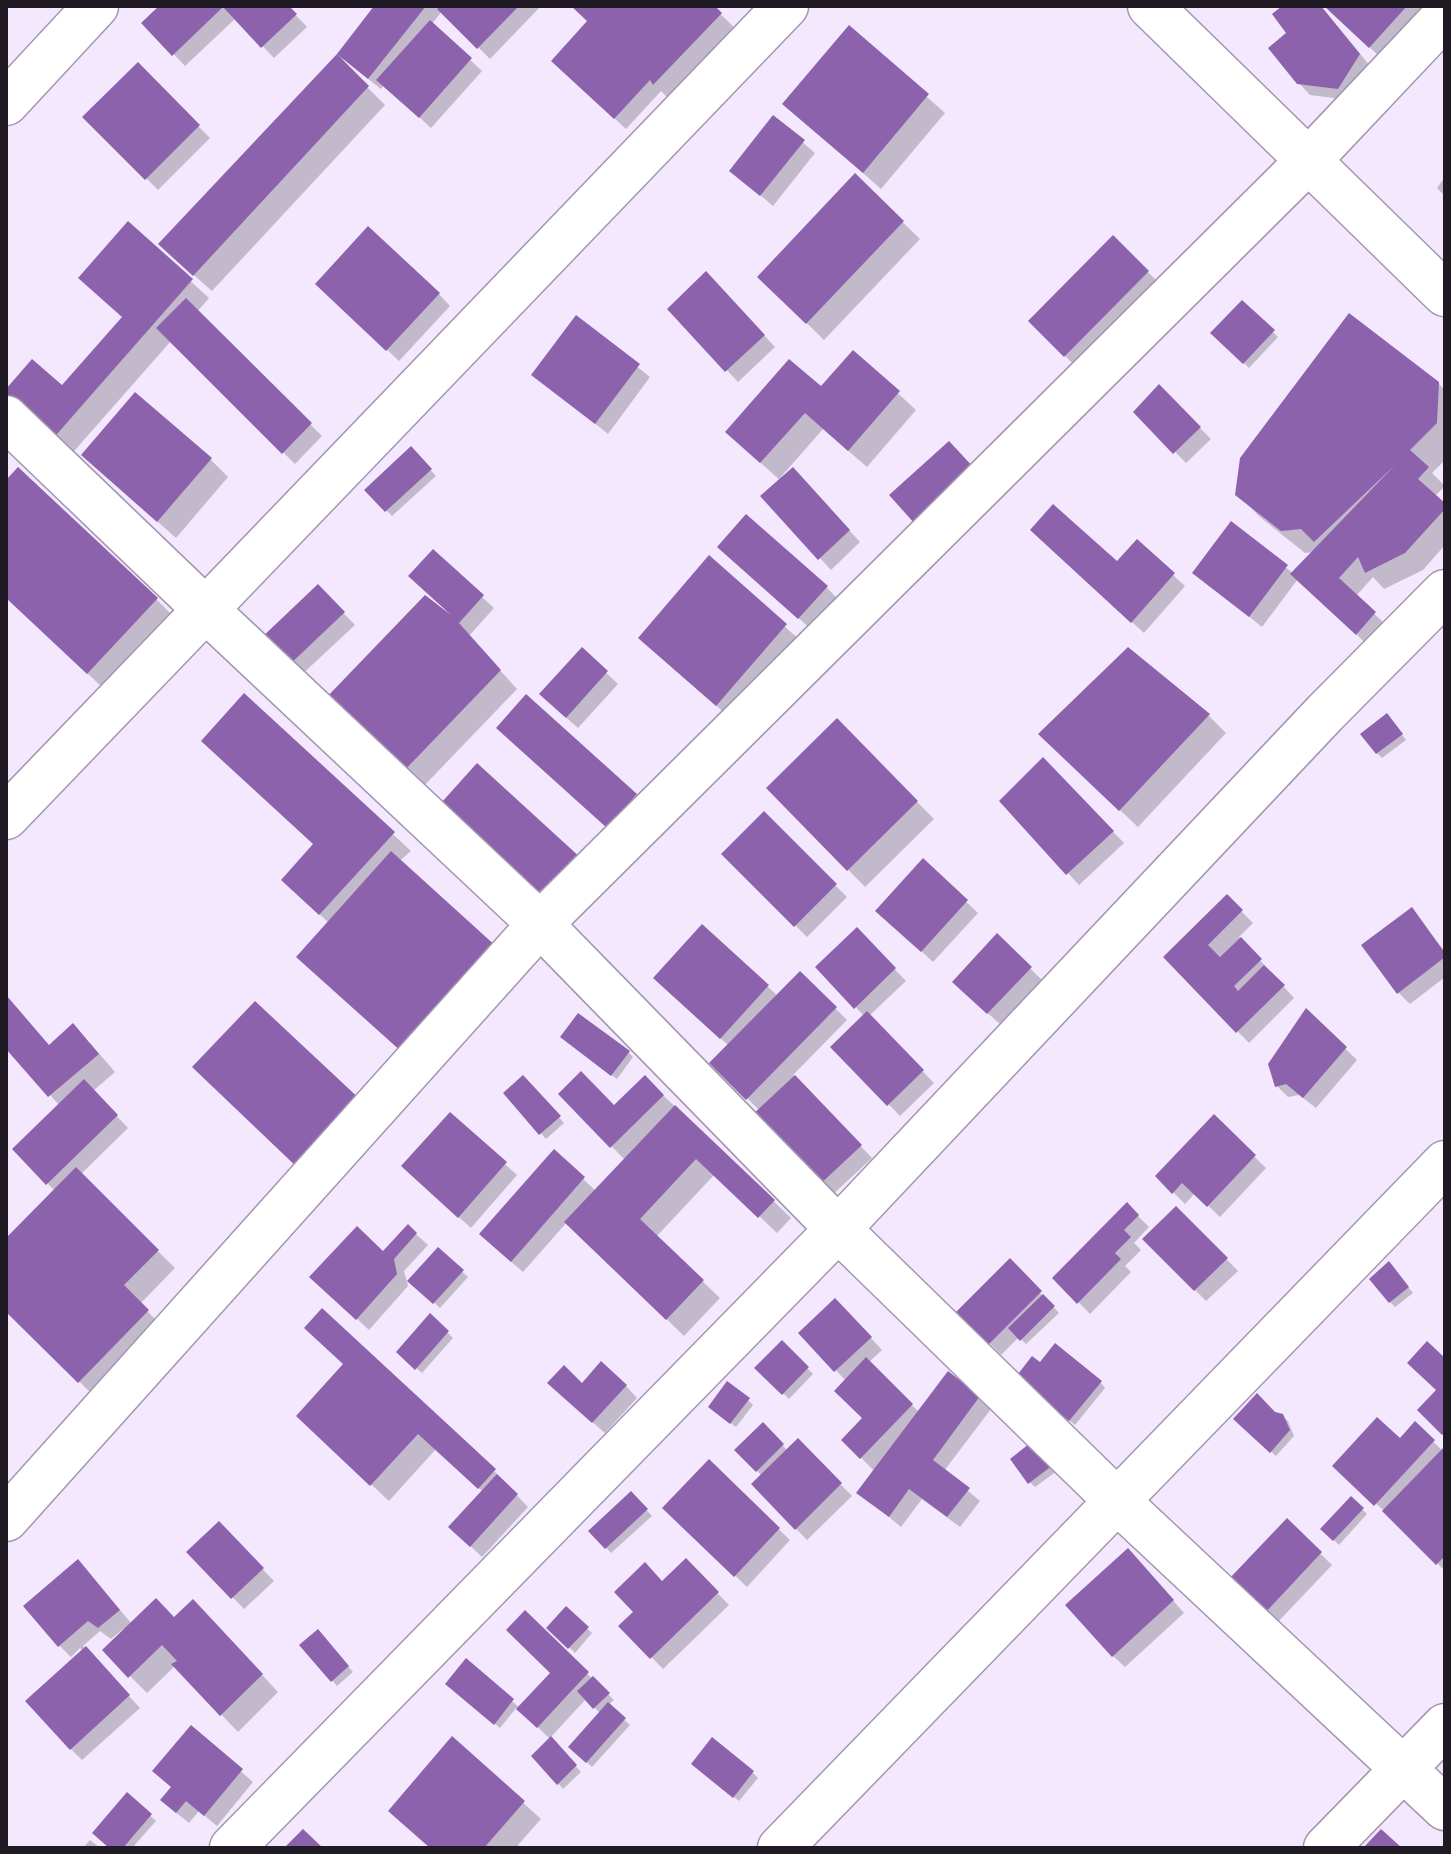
<!DOCTYPE html>
<style>
body{margin:0}
#map{position:relative;width:1451px;height:1854px;overflow:hidden;background:#f3e8fd;font-family:"Golos Text",sans-serif}
canvas{display:block}
.frame{position:absolute;inset:0;border:8px solid #1f1a23;pointer-events:none}
</style>
<div id="map">
<canvas width="1451" height="1854"></canvas>
<div class="frame"></div>
</div>
<script>
const context = document.querySelector('canvas').getContext('2d');
context.lineJoin = 'round';
function paint(path, color) { context.fillStyle = color; context.fill(path, 'evenodd'); }
const shape = rows => new Path2D(rows.map(r => 'M' + r).join(''));
function stroke(path, color, width, dash) { context.strokeStyle = color; context.lineWidth = width; context.lineCap = dash ? 'butt' : 'round'; context.setLineDash(dash || []); context.stroke(path); }
const shadow = shape([
 [162,6,287,6,307,27,274,58,236,18,185,66,144,23],
 [377,6,541,6,490,59,442,11,432,24,482,71,431,128,384,85,381,89,343,59,341,61,385,105,212,291,178,261],
 [574,6,712,6,738,31,671,101,661,91,626,129,565,72,590,21],
 [1285,6,1321,6,1370,66,1350,100,1310,95,1298,82],
 [1327,6,1440,6,1387,64],
 [849,28,945,113,881,189,785,104],
 [138,65,210,138,158,190,85,117],
 [774,118,815,153,773,206,732,171],
 [855,176,920,239,824,340,777,294],
 [1445,177,1445,196,1437,188],
 [128,224,209,298,197,312,322,436,295,464,171,341,61,466,6,392,62,388,124,318],
 [1113,238,1159,283,1076,367,1031,321],
 [718,285,775,347,738,382,670,309],
 [439,294,450,306,399,361,329,295],
 [1242,302,1278,337,1249,368,1213,333],
 [576,318,650,377,608,434,534,375],
 [853,352,916,410,867,467,823,429,780,478,804,481,860,542,831,570,820,558,781,481,745,449,821,389],
 [1438,383,1445,390,1445,460,1432,473,1445,486,1434,497,1445,506,1445,545,1423,570,1384,589,1373,577,1356,596,1392,631,1374,651,1298,579,1262,627,1195,573,1231,524,1294,574,1314,552,1305,553,1260,517,1237,494],
 [1159,387,1211,439,1186,463,1136,412],
 [411,449,436,476,392,516,367,490],
 [83,455,211,460,228,477,176,538],
 [6,483,156,599,173,616,105,690,6,596],
 [1044,542,1117,564,1137,542,1185,586,1144,633],
 [433,552,494,608,469,636,517,689,420,790,327,700,457,619],
 [709,558,803,643,735,722,658,655],
 [731,559,826,587,838,599,811,629],
 [318,587,355,625,297,679,261,641],
 [582,650,618,684,578,728,553,706],
 [1128,650,1209,716,1226,733,1138,827,1058,752],
 [244,696,411,851,329,923,301,897,315,844],
 [837,721,934,819,865,887,769,788],
 [1392,721,1406,740,1382,758,1377,753],
 [1043,760,1124,843,1079,885,1002,801],
 [764,814,847,897,807,937,724,854],
 [923,861,978,913,933,962,890,922],
 [1227,897,1253,923,1239,937,1294,998,1249,1043,1165,957],
 [1412,910,1445,952,1445,977,1410,1004,1398,992],
 [857,930,906,981,869,1016,934,1083,900,1116,833,1047,864,1016,818,967],
 [997,936,1042,980,1000,1024,966,994],
 [800,973,847,1020,793,1075,872,1158,829,1198,760,1111,712,1063,729,1046,667,990,767,986,778,996],
 [6,995,50,1047,90,1043,115,1072,93,1091,128,1128,80,1175,175,1268,140,1304,165,1329,97,1399,6,1309,6,1241,55,1191,15,1150,60,1106,6,1046],
 [1306,1011,1357,1060,1316,1108,1299,1095,1288,1097,1277,1086],
 [568,1042,628,1052,633,1057,617,1079],
 [523,1077,564,1123,546,1139,506,1094],
 [645,1078,791,1218,777,1233,715,1174,656,1237,720,1298,684,1336,567,1222,523,1272,493,1246,583,1179,596,1191,625,1160,561,1094,615,1108],
 [450,1115,517,1175,471,1228,415,1178],
 [1214,1117,1266,1168,1220,1217,1195,1193,1185,1204,1157,1176],
 [1127,1205,1149,1227,1134,1243,1141,1250,1125,1266,1131,1272,1090,1314,1055,1278],
 [1176,1208,1238,1271,1206,1301,1145,1239],
 [408,1227,428,1245,404,1271,408,1286,369,1330,324,1288,383,1254],
 [438,1250,468,1277,440,1308,410,1281],
 [1010,1261,1059,1313,1026,1344,1019,1337,1001,1355,959,1312],
 [1394,1269,1413,1293,1395,1307,1390,1302],
 [847,1312,882,1350,868,1363,919,1412,948,1374,991,1409,944,1471,980,1501,960,1527,922,1499,901,1527,859,1492,874,1471,844,1440,864,1418,846,1381,801,1333],
 [430,1316,453,1338,422,1373,398,1352],
 [782,1343,813,1374,789,1399,757,1368],
 [1041,1364,1100,1382,1105,1388,1075,1425,1023,1383],
 [345,1365,494,1471,528,1507,482,1557,462,1538,483,1492,436,1449,389,1501,316,1433],
 [583,1386,626,1386,637,1398,605,1433,561,1395],
 [748,1400,753,1405,736,1427,716,1412],
 [1274,1414,1282,1416,1288,1421,1294,1436,1276,1456,1236,1419],
 [1415,1424,1443,1451,1445,1449,1445,1571,1388,1514,1346,1478,1400,1441],
 [763,1425,788,1451,798,1441,852,1496,807,1540,753,1484,762,1476,737,1450],
 [1034,1443,1057,1471,1035,1487,1030,1482],
 [709,1462,790,1540,747,1587,665,1508],
 [631,1494,652,1516,611,1553,591,1531],
 [1351,1498,1367,1514,1339,1545,1323,1529],
 [1287,1521,1332,1565,1276,1624,1231,1580],
 [219,1524,274,1581,244,1609,189,1552],
 [686,1561,729,1605,663,1669,621,1626],
 [1139,1562,1184,1613,1125,1667,1113,1656],
 [89,1574,132,1624,174,1619,210,1619,278,1692,238,1732,175,1666,147,1693,130,1676,125,1631,123,1629,111,1639,100,1631,83,1646,140,1708,82,1760,71,1749,83,1651,80,1648,71,1657,59,1645],
 [566,1609,592,1633,575,1653,549,1628],
 [525,1613,614,1700,608,1705,630,1725,592,1767,571,1747,601,1714,586,1699,550,1738,581,1772,563,1789,534,1756,551,1740,517,1707,500,1728,453,1689,466,1661,520,1708,553,1673],
 [323,1637,353,1672,337,1686,332,1680],
 [191,1728,253,1782,217,1826,199,1811,189,1823,174,1811,173,1788],
 [453,1739,541,1819,518,1845,521,1848,430,1848],
 [698,1769,753,1773,758,1778,739,1801],
 [127,1795,156,1821,132,1848,111,1848],
 [90,1840,100,1848,83,1848]
]);
const building = shape([
 [159,6,289,6,297,14,261,48,223,7,172,56,141,23],
 [374,6,426,6,368,79,337,54,369,86,193,276,158,244,337,54],
 [441,6,519,6,477,49,437,9],
 [571,6,715,6,722,13,653,85,650,80,614,119,551,61,587,21],
 [1282,6,1321,6,1360,54,1338,89,1297,84,1268,48,1286,33,1272,14],
 [1324,6,1407,6,1369,48],
 [430,20,472,58,419,118,376,80],
 [849,25,929,94,863,173,782,104],
 [138,62,200,125,145,180,82,117],
 [773,115,805,140,760,196,729,171],
 [855,173,904,221,806,324,757,277],
 [128,221,193,279,43,450,6,417,6,389,32,359,62,385,122,317,78,278],
 [368,226,440,293,386,351,315,284],
 [1113,235,1149,271,1064,357,1028,321],
 [706,271,765,335,725,372,667,309],
 [186,298,312,423,282,454,156,328],
 [1242,300,1275,330,1243,364,1210,333],
 [1349,313,1439,382,1437,423,1410,450,1429,467,1418,479,1445,503,1445,509,1405,553,1365,573,1358,557,1339,578,1376,612,1356,635,1290,574,1395,465,1314,542,1301,529,1281,531,1235,495,1240,458],
 [576,315,640,364,595,424,531,375],
 [853,350,900,391,848,451,805,413,760,463,725,432,789,359,821,386],
 [1159,384,1201,427,1173,454,1133,412],
 [135,392,212,458,157,522,81,455],
 [949,441,975,469,915,524,889,495],
 [411,446,432,469,385,512,364,490],
 [18,467,158,598,87,674,6,598,6,480],
 [793,467,850,530,818,560,760,496],
 [1053,504,1117,561,1137,539,1175,573,1131,623,1030,530],
 [746,514,828,586,798,619,717,547],
 [1231,521,1288,565,1249,617,1192,573],
 [433,549,484,595,459,623,501,670,401,774,324,700,425,595,451,615,408,576],
 [709,555,787,624,716,706,638,638],
 [318,584,345,612,285,669,258,641],
 [582,647,608,671,566,718,539,694],
 [1128,647,1210,714,1119,811,1038,734],
 [244,693,395,832,319,915,281,880,313,844,201,741],
 [526,694,637,794,607,828,496,728],
 [1387,713,1403,734,1376,754,1360,734],
 [837,718,918,801,847,871,766,788],
 [1043,757,1114,831,1066,875,999,801],
 [477,763,582,859,538,907,433,812],
 [764,811,837,884,794,927,721,854],
 [391,851,498,948,403,1053,296,957],
 [923,858,968,900,921,952,875,911],
 [1227,894,1243,910,1208,945,1220,957,1241,937,1262,959,1234,986,1238,991,1264,965,1285,985,1236,1033,1163,957],
 [1412,907,1445,953,1445,957,1397,994,1361,945],
 [702,924,769,985,720,1039,653,978],
 [857,927,896,968,854,1009,815,967],
 [997,933,1032,967,987,1014,952,982],
 [800,971,837,1007,746,1100,709,1063],
 [6,995,49,1045,73,1023,99,1054,48,1097,6,1049],
 [255,1001,364,1103,301,1171,192,1067],
 [1306,1008,1347,1047,1303,1098,1286,1084,1275,1087,1268,1064],
 [867,1011,924,1070,887,1106,830,1047],
 [578,1013,630,1051,611,1076,560,1037],
 [581,1071,614,1105,645,1075,664,1095,610,1148,558,1094],
 [523,1075,561,1116,539,1135,503,1093],
 [795,1075,862,1145,816,1188,750,1117],
 [84,1079,118,1115,46,1185,12,1149],
 [675,1105,775,1200,758,1218,696,1159,640,1219,704,1280,666,1320,564,1222],
 [450,1112,507,1162,458,1218,401,1166],
 [1214,1114,1256,1155,1207,1207,1182,1183,1172,1194,1155,1176],
 [554,1149,585,1177,511,1262,479,1234],
 [76,1167,159,1250,124,1285,149,1310,78,1383,6,1312,6,1238],
 [1127,1202,1139,1215,1124,1230,1131,1237,1115,1253,1121,1259,1077,1304,1052,1278],
 [1176,1206,1228,1258,1194,1291,1142,1239],
 [408,1224,417,1233,394,1259,397,1274,356,1320,309,1277,357,1226,383,1251],
 [438,1247,464,1270,433,1304,407,1281],
 [1010,1258,1042,1291,988,1345,956,1312],
 [1389,1261,1409,1287,1389,1303,1369,1279],
 [1043,1294,1055,1306,1020,1341,1008,1328],
 [835,1298,872,1337,834,1372,798,1333],
 [322,1308,496,1469,478,1489,418,1434,370,1486,296,1416,343,1364,304,1328],
 [430,1313,449,1331,415,1370,396,1352],
 [782,1340,809,1367,782,1395,754,1368],
 [1427,1341,1445,1358,1445,1432,1442,1435,1417,1410,1436,1390,1407,1363],
 [1055,1343,1102,1381,1069,1421,1015,1378,1032,1356,1040,1362],
 [866,1357,913,1404,860,1459,841,1440,862,1418,834,1391],
 [601,1361,627,1385,592,1423,547,1383,564,1365,582,1383],
 [948,1371,980,1396,933,1460,970,1488,947,1517,909,1489,889,1517,856,1493],
 [727,1381,750,1398,730,1424,708,1407],
 [1257,1393,1275,1412,1283,1414,1290,1430,1270,1453,1233,1419],
 [1377,1417,1400,1438,1415,1421,1435,1440,1374,1506,1332,1466],
 [763,1422,784,1444,756,1472,734,1450],
 [798,1438,842,1483,795,1530,751,1484],
 [1034,1440,1053,1465,1028,1484,1010,1459],
 [1445,1446,1445,1556,1436,1565,1382,1511],
 [709,1459,780,1528,734,1577,662,1508],
 [497,1474,518,1494,470,1547,448,1527],
 [631,1491,648,1509,605,1549,588,1531],
 [1351,1496,1364,1508,1333,1541,1320,1529],
 [1287,1518,1322,1552,1264,1614,1228,1580],
 [219,1521,264,1568,231,1599,186,1552],
 [1128,1548,1174,1600,1112,1657,1065,1605],
 [686,1558,719,1592,650,1659,618,1626,633,1612,614,1592,645,1562,662,1581],
 [78,1559,120,1610,98,1628,88,1621,58,1647,23,1606],
 [156,1598,174,1617,193,1599,263,1674,220,1716,171,1664,177,1661,162,1645,128,1678,102,1650],
 [566,1606,589,1627,568,1649,546,1628],
 [525,1610,589,1672,537,1728,516,1709,550,1673,506,1630],
 [318,1629,349,1666,331,1682,299,1645],
 [86,1646,130,1695,70,1750,25,1701],
 [466,1658,514,1699,494,1725,445,1684],
 [593,1676,610,1693,593,1709,577,1691],
 [608,1702,626,1718,586,1763,568,1747],
 [191,1725,243,1769,204,1816,186,1801,176,1813,160,1800,171,1787,152,1771],
 [452,1736,525,1801,484,1848,430,1848,388,1811],
 [551,1736,577,1765,557,1785,531,1756],
 [712,1737,754,1771,733,1798,691,1764],
 [127,1792,152,1814,123,1848,109,1848,92,1833],
 [303,1829,323,1848,284,1848],
 [1381,1829,1402,1848,1363,1848]
]);
const minor = shape([
 [1150,6,1445,294],
 [6,103,96,6],
 [6,418,205,609,540,924,838,1229,1116,1500,1445,1808],
 [6,817,786,6],
 [6,1519,540,924,1308,161,1445,16],
 [232,1848,838,1229,1325,713,1445,592],
 [780,1848,1445,1163],
 [1326,1848,1445,1726]
]);
paint(shadow, '#0003');
paint(building, '#8c62ad');
stroke(minor, '#a396af', 47);
stroke(minor, '#fff', 44);
</script>
